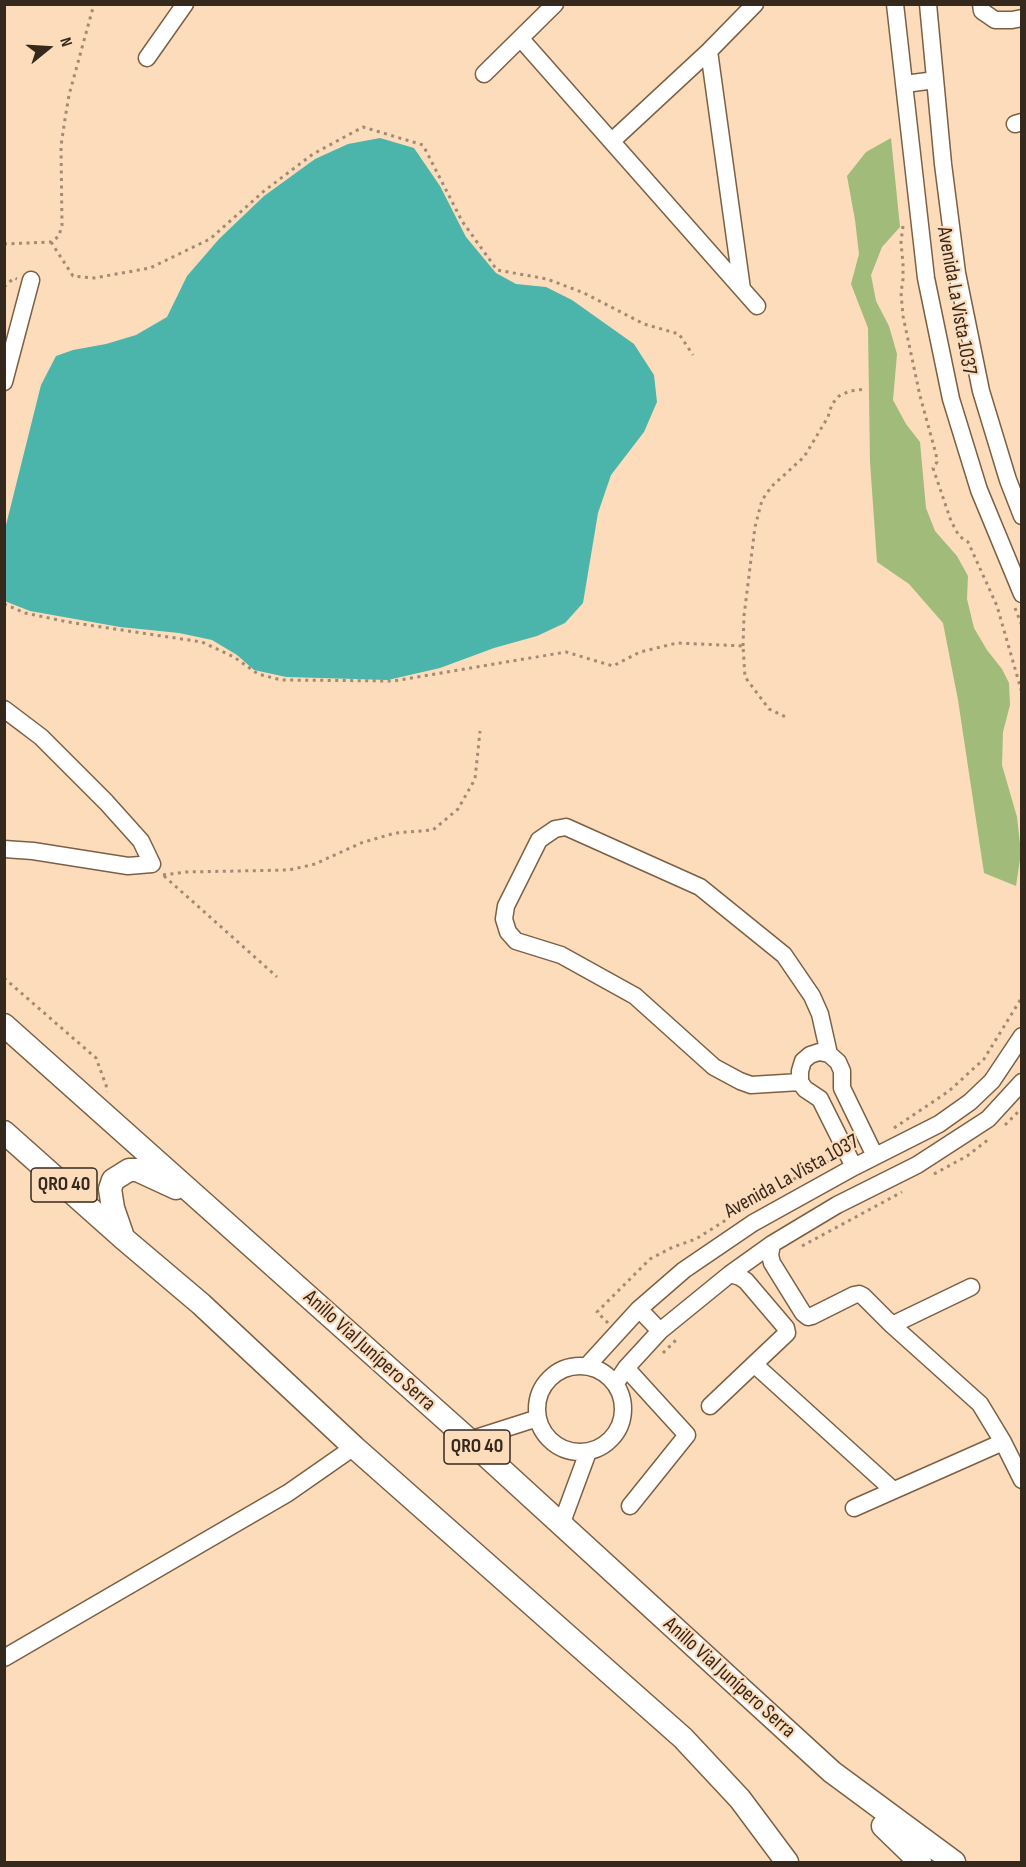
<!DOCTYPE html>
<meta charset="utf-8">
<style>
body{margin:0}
#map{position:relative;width:1026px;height:1867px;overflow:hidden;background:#fddcbc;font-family:"Sofia Sans Condensed",sans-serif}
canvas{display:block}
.frame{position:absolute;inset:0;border:6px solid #35281c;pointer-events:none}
.north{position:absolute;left:18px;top:18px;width:60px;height:60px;-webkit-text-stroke:4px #fddcbc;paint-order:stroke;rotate:72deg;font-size:16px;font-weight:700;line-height:24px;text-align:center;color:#35281c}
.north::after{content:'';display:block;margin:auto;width:21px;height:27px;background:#35281c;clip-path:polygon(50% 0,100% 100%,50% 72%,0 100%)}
</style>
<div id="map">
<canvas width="1026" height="1867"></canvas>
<div class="frame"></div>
<div class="north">N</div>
</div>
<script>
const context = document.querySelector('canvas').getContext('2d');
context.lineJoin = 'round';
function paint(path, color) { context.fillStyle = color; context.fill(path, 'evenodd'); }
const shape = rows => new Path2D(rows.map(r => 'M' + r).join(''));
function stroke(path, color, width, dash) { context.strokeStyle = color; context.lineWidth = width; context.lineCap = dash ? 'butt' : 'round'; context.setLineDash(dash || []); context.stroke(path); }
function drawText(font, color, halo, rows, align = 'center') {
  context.font = font + ' "Sofia Sans Condensed",sans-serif'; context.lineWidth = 4.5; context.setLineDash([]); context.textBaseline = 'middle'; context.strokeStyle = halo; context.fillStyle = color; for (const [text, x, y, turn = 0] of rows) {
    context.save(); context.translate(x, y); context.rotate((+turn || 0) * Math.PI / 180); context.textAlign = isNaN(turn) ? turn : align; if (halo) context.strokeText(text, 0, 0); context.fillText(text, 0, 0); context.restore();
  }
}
const green = shape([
 [891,138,900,227,882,247,871,275,876,301,889,326,897,354,893,400,906,424,920,442,926,508,935,531,957,556,968,576,967,599,974,628,987,650,1002,669,1009,683,1010,705,1003,732,1002,765,1017,817,1021,853,1016,886,984,873,958,700,943,623,909,584,877,562,870,462,868,328,851,284,859,254,855,220,847,176,866,152]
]);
const water = shape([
 [380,138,414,148,440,186,466,237,496,273,516,284,546,287,572,300,634,344,654,375,657,402,644,432,611,475,598,513,583,603,565,623,537,636,494,648,440,668,388,680,286,677,254,670,237,655,212,640,179,633,120,627,30,611,7,602,4,600,5,529,41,385,56,356,73,350,106,344,136,335,167,317,187,276,219,239,264,196,315,159,348,144]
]);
const path = shape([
 [903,226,901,242,903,264,903,279,901,293,903,316,920,396,936,454,937,462,933,468,951,521,959,536,968,542,997,606,1022,693],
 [51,242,73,276,94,278,150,268,210,239,264,191,313,154,363,127,423,145,462,221,497,270,547,279,584,293,644,324,679,334,693,355],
 [4,244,51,242,59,236,62,225,61,146,65,119,69,95,94,4],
 [4,287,14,278,17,279],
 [4,604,25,613,68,622,202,642,234,657,258,674,281,680,394,681,566,652,613,666,640,652,677,643,743,646,745,677,769,709,788,718],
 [1015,608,1022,626],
 [743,646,744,616,755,527,762,500,772,486,804,457,828,417,832,404,839,396,850,391,866,389],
 [163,875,186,872,289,870,315,864,361,843,395,833,433,830,458,809,475,779,480,731],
 [164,876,277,977],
 [4,978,96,1058,107,1088,107,1092],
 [1005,1125,1022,1108],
 [894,1128,949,1091,984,1059,1019,1002,1022,996],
 [934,1174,967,1156,989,1139],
 [802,1246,902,1192],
 [608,1323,597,1312,650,1259,673,1247,696,1239,778,1187,835,1158],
 [663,1353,677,1339]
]);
const minor = shape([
 [895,4,926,278,951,399,979,490,1022,594],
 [928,4,943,164,957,273,981,391,1008,480,1022,516],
 [981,4,982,11,995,20,1012,20,1022,18],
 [521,39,757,306],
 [709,51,742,289],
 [147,58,185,4],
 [484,74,555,4],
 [905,84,935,80],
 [1015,124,1022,122],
 [612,141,709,51,755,4],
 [4,382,31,280],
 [4,709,41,737,106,802,141,841,152,864,128,866,33,851,4,849],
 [800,1082,751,1085,740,1081,714,1067,635,996,561,955,516,941,508,932,504,919,506,906,539,840,555,829,566,827,700,887,784,955,812,996,820,1014,829,1054],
 [854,1167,820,1099,805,1089,800,1082,800,1071,803,1061,810,1055,819,1052,829,1054,838,1062,842,1071,842,1088,875,1156],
 [772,1244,770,1255,772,1263,803,1313,808,1317,812,1316,854,1295,859,1294,863,1296,892,1325,980,1404,1003,1442,1022,1480],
 [639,1309,660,1331],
 [892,1325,971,1287],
 [754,1364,893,1490],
 '537 1409a43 43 0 1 1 86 0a43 43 0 1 1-86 0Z',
 [587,1366,639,1309,684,1270,753,1223,854,1167,939,1124,970,1102,992,1081,1022,1036],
 [626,1368,687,1435,630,1506],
 [616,1383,626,1368,660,1331,730,1274,772,1244,837,1205,917,1165,988,1119,1022,1082],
 [710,1406,787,1333,786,1328,746,1281,740,1277,730,1274],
 [469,1440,538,1418],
 [854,1508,1003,1442],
 [561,1525,588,1452],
 [4,1658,288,1493,354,1447]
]);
const highway = shape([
 [4,1025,469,1440,832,1772,954,1862],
 [4,1132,123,1238,201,1304,354,1447,683,1738,740,1799,787,1862],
 [123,1237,113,1208,110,1189,113,1180,129,1170,137,1170,176,1188],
 [883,1826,920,1862]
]);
const shields = [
 [64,1185,66],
 [477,1447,66]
];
const shieldNames = [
 ["QRO 40",64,1185],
 ["QRO 40",477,1447]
];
const streetNames = [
 ["Avenida La Vista 1037",956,301,80],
 ["Avenida La Vista 1037",792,1177,-29],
 ["Anillo Vial Junípero Serra",369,1351,42],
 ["Anillo Vial Junípero Serra",729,1678,42]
];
paint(green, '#a0bb7a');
paint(water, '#4bb5ab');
stroke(minor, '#7c6043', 19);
stroke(highway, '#7c6043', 25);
stroke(path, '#a28a73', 3, [3, 4.5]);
stroke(minor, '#fff', 16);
stroke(highway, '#fff', 22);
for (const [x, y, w] of shields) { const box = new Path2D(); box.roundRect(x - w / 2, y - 17, w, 34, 4.5); context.fillStyle = '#fddcbc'; context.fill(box); stroke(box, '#35281c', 1.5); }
drawText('bold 20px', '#35281c', null, shieldNames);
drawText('21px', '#35281c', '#fddcbc', streetNames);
</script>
